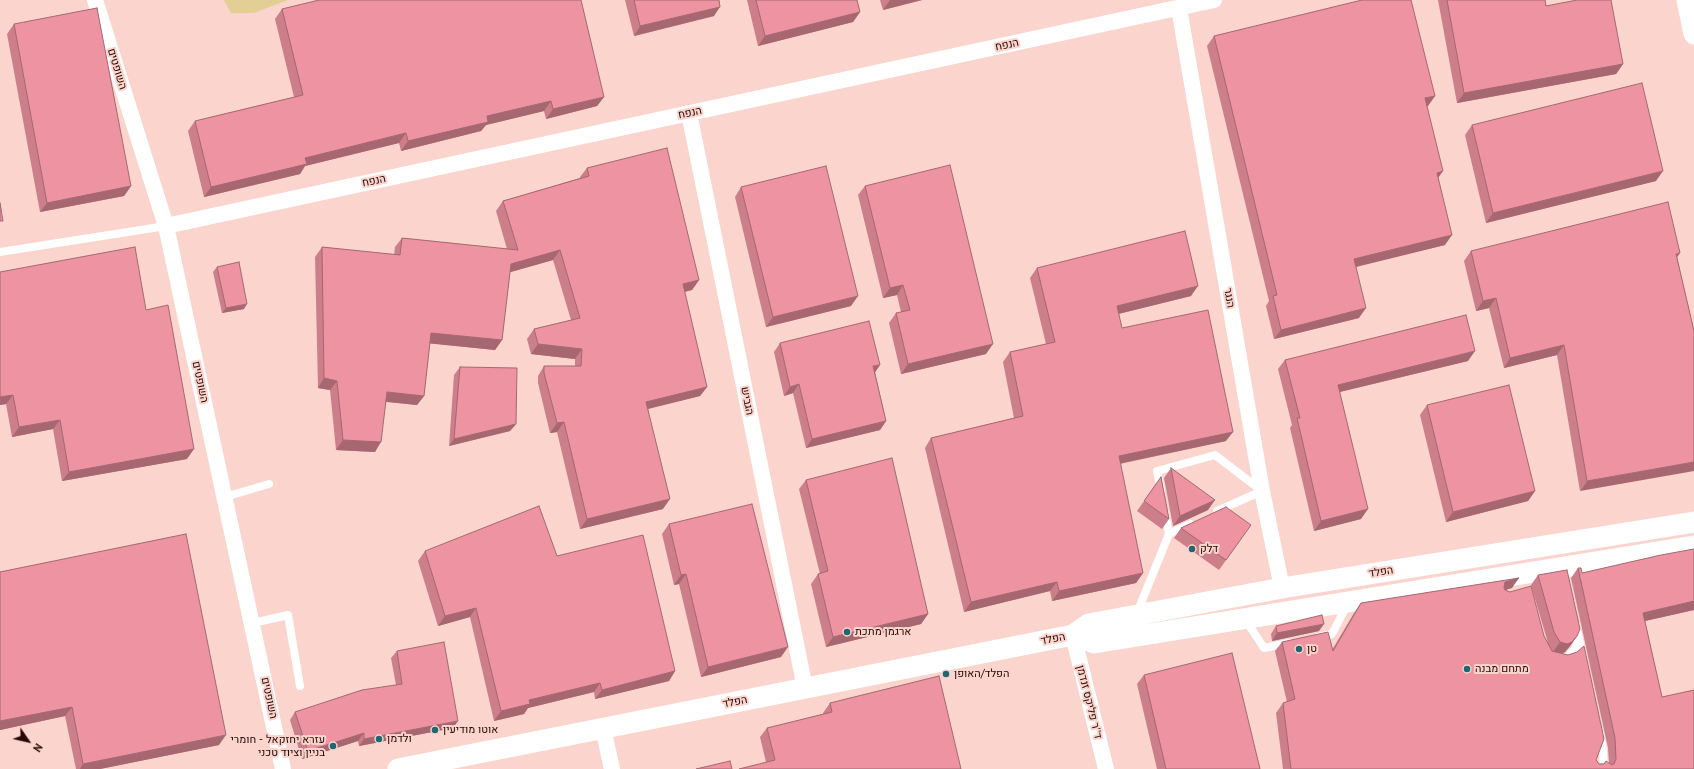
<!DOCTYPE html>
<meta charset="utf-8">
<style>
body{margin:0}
#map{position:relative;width:1694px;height:769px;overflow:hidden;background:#fad4cd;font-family:"PT Sans",sans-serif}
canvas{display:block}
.north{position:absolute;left:8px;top:721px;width:40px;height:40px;-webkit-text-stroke:3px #fad4cd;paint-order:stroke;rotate:124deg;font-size:11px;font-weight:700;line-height:16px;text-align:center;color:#270705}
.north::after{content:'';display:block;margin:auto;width:14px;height:18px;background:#270705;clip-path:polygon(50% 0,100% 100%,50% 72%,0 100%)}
</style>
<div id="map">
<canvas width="1694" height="769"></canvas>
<div class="north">N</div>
</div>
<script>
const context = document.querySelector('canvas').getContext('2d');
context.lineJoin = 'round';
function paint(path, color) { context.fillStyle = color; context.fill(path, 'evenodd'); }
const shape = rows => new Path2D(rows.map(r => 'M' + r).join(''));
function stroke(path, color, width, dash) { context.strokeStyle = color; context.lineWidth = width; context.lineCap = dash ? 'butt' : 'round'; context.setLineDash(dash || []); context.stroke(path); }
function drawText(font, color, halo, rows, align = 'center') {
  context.font = font + ' "PT Sans",Heebo,sans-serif'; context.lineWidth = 4; context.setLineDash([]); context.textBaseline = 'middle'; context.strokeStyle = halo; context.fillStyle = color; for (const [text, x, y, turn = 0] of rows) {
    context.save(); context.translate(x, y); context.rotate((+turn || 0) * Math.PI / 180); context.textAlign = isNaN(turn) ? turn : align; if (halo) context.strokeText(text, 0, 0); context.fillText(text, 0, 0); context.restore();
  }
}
const green = shape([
 [224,0,288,0,254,13,231,13]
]);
const service = shape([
 [0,252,166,226],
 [1161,490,1157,471,1215,455,1262,491,1217,511],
 [225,497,269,484],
 [1165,513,1169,534],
 [1137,613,1169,534,1190,524],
 [1245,619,1264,648,1289,643],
 [253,623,288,615,300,686],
 [1576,625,1583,658],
 [1318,637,1332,634,1347,605],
 [1560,659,1568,657,1575,649,1579,639],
 [1600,734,1603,749,1604,769]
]);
const minor = shape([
 [95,0,166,226,283,769],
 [1179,8,1262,491,1282,588],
 [689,113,805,688],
 [166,226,1214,0],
 [1073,635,1106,769],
 [603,728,612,769]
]);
const tertiary = shape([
 [1687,0,1694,34],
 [1073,635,1094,643,1694,546],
 [398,769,1073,635,1089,624,1282,588,1694,522]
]);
const wall = shape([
 [625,0,719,0,714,16,634,36],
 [747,0,857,0,860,12,853,22,758,46],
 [880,0,922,0,883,10],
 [1438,0,1545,0,1546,6,1623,64,1616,74,1457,103],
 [282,9,604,97,597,106,546,119,544,111,486,125,481,131,401,151,399,143,305,166,300,174,204,197,188,131,195,121,294,97,275,19],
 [14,24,131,186,124,196,40,212,7,34],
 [1214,36,1435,96,1427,106,1438,178,1445,245,1356,266,1359,318,1274,339,1266,306,1269,301,1207,46],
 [1472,125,1656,181,1486,223,1465,135],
 [587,168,699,280,692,290,684,292,707,387,700,396,648,409,663,509,580,529,557,432,550,433,538,383,538,376,544,366,575,366,575,359,531,354,527,339,534,329,571,320,553,260,510,272,502,340,495,350,430,343,424,396,417,405,386,402,375,452,336,450,330,390,318,388,315,257,322,247,394,255,395,247,402,238,507,249,496,211,503,201,580,178,580,177],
 [865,186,986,354,901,374,889,323,896,313,901,312,897,295,883,298,858,195],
 [741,187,851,306,766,327,735,197],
 [1471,251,1677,257,1694,331,1580,491,1557,355,1504,368,1489,308,1476,311,1464,261],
 [217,267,244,309,222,313,213,272],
 [1037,268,1191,296,1118,314,1122,328,1226,441,1120,464,1143,573,1136,583,1052,601,1050,591,964,612,925,448,931,438,1014,418,1003,362,1010,352,1046,344,1030,278],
 [0,272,146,310,187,459,62,481,53,429,12,437,6,404,0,405],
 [780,343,875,372,886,421,880,430,806,448,793,393,784,396,774,352],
 [1285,360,1468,361,1340,392,1361,519,1314,531,1290,428,1292,425,1278,369],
 [460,367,516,424,510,431,449,446,454,375],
 [1427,405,1535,491,1528,501,1446,522,1420,415],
 [1171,468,1208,510,1173,526,1164,478],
 [1161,477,1169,519,1162,529,1137,511],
 [806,480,928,614,921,624,826,647,811,584,818,574,820,574,799,489],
 [669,524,781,657,701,677,679,584,674,585,662,534],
 [1251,525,1219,570,1174,538,1181,528],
 [425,551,557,556,675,671,669,681,595,699,594,692,528,708,524,714,494,721,470,617,438,626,418,561],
 [1578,568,1582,573,1694,610,1645,621,1662,697,1694,769,1283,769,1276,713,1283,703,1287,702,1275,651,1282,642,1332,650,1354,613,1361,603,1512,588,1505,590,1544,636,1548,643,1531,585,1538,575,1577,636,1570,646,1565,652,1561,654,1596,760,1599,764,1609,763,1608,748,1571,578],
 [0,572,219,745,100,769,76,769,65,716,0,730],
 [1276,626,1319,631,1272,641,1271,634],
 [397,651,453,728,359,746,358,741,302,759,290,720,295,712,396,685,391,658],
 [1144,675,1260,769,1157,769,1137,684],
 [830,703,961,769,766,762,760,737,767,728,823,714,823,713]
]);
const shadedWall = shape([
 [890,0,922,0,883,10],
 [720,7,714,16,634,36,640,26],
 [860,12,853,22,758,46,765,36],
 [1623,64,1616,74,1457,103,1464,93],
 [1435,96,1428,106,1419,108,1425,98],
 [604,97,597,106,546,119,553,109],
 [551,101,544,111,486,125,481,131,401,151,408,141,487,116],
 [406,133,399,143,305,166,300,174,204,197,211,187,305,158],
 [1443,171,1436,181,1437,173],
 [1663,171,1656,181,1486,223,1493,213],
 [131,186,124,196,40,212,47,203],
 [1452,235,1445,245,1348,269,1354,259],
 [560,250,553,260,504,274,511,264],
 [1680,253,1673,263,1676,254],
 [699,280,692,290,676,294,683,284],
 [903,285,897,295,883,298,890,288],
 [1198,286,1191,296,1110,316,1117,306],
 [858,296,851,306,766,327,773,317],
 [1496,298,1489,308,1476,311,1483,301],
 [247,304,244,309,222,313,226,308],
 [1366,308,1359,318,1274,339,1281,330],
 [431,333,502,340,495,350,425,343],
 [538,344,582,349,575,359,531,354],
 [993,344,986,354,901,374,908,364],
 [1564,345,1557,355,1504,368,1510,358],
 [1475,351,1468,361,1331,394,1338,385],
 [880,365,874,374,873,366],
 [324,378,337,381,330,390,318,388],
 [799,384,793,393,784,396,790,387],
 [707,387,700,396,639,411,646,402],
 [387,392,424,396,417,405,380,401],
 [13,395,6,404,0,405,0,397],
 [60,420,53,429,12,437,19,427],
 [886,421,880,430,806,448,812,439],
 [564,422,557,432,550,433,557,423],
 [516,424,510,431,449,446,454,439],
 [1233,432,1226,441,1112,465,1119,456],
 [343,440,381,442,375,452,336,450],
 [194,449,187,459,62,481,69,472],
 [1694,462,1694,471,1580,491,1587,481],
 [1535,491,1528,501,1446,522,1453,512],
 [670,499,663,509,580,529,587,519],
 [1215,500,1208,510,1173,526,1180,516],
 [1368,509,1361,519,1314,531,1321,521],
 [1143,573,1136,583,1052,601,1059,591],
 [686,574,679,584,674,585,681,575],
 [1519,578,1512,588,1498,592,1505,582],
 [1057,582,1050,591,964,612,971,602],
 [1694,601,1694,610,1636,623,1643,613],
 [476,608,470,617,438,626,445,616],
 [928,614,921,624,826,647,833,637],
 [1324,624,1319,631,1272,641,1277,633],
 [1577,636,1570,646,1565,652,1560,654,1553,652,1560,642],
 [788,647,781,657,701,677,708,667],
 [675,671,669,681,595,699,602,690],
 [600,683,594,692,528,708,524,714,494,721,501,711,529,700],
 [72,707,65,716,0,730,0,721],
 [458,721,453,728,359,746,364,739],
 [364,733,358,741,302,759,308,751],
 [226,735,219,745,100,769,80,769,83,764]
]);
const building = shape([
 [319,0,581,0,604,97,553,109,551,101,487,116,488,122,408,141,406,133,305,158,307,164,211,187,195,121,303,95,282,9,319,0],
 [634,0,719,0,720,7,640,26,634,0],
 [756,0,857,0,860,12,765,36,756,0],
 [1362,0,1411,0,1435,96,1425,98,1443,171,1437,173,1452,235,1354,259,1366,308,1281,330,1273,296,1277,295,1214,36,1362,0],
 [1447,0,1545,0,1546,6,1577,0,1611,0,1623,64,1464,93,1447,0],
 [97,8,131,186,47,203,14,24,97,8],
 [1642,83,1663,171,1493,213,1472,125,1642,83],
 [667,148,699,280,683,284,707,387,646,402,670,499,587,519,564,422,557,423,544,373,544,366,581,366,582,349,538,344,534,329,580,318,560,250,511,264,502,340,431,333,424,396,387,392,381,442,343,440,337,381,324,378,322,247,400,255,402,238,518,250,503,201,589,176,587,168,667,148],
 [950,165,993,344,908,364,896,313,910,310,903,285,890,288,865,186,950,165],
 [826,166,858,296,773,317,741,187,826,166],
 [1668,202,1680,253,1676,254,1694,331,1694,462,1587,481,1564,345,1510,358,1496,298,1483,301,1471,251,1668,202],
 [0,203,3,221,0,221,0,203],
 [1185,231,1198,286,1117,306,1122,328,1208,310,1233,432,1119,456,1143,573,1059,591,1057,582,971,602,931,438,1023,416,1010,352,1055,342,1037,268,1185,231],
 [135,247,146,310,168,305,194,449,69,472,60,420,19,427,13,395,0,397,0,272,135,247],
 [239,262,247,304,226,308,217,267,239,262],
 [1466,315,1475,351,1338,385,1368,509,1321,521,1297,418,1300,418,1285,360,1466,315],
 [869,321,880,365,873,366,886,421,812,439,799,384,790,387,780,343,869,321],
 [460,367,517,368,516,424,454,439,460,367],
 [1509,385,1535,491,1453,512,1427,405,1509,385],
 [892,458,928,614,833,637,818,574,828,571,806,480,892,458],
 [1171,468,1215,500,1180,516,1171,468],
 [1161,477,1169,519,1144,501,1161,477],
 [752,504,788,647,708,667,686,574,681,575,669,524,752,504],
 [539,506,557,556,643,535,675,671,602,690,600,683,529,700,530,704,501,711,476,608,445,616,425,551,539,506],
 [1226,507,1251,525,1226,560,1181,528,1226,507],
 [186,534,226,735,83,764,72,707,0,721,0,572,186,534],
 [1694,549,1694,601,1643,613,1662,697,1694,690,1694,769,1291,769,1283,703,1295,699,1282,642,1328,632,1333,651,1361,603,1519,578,1505,582,1504,588,1505,590,1510,592,1531,586,1544,636,1552,651,1568,655,1577,652,1584,646,1604,739,1596,760,1599,764,1604,764,1606,761,1612,765,1614,764,1616,759,1615,738,1578,568,1581,568,1582,573,1661,555,1694,549],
 [1567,570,1580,629,1577,636,1572,642,1567,644,1560,642,1554,632,1538,575,1567,570],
 [1322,615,1324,624,1277,633,1276,626,1322,615],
 [444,642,458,721,364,739,364,733,308,751,295,712,362,690,402,684,397,651,444,642],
 [1232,653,1260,769,1166,769,1144,675,1232,653],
 [939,676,961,769,739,769,775,760,767,728,832,712,830,703,939,676],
 [730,761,732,769,696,769,730,761]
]);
const markers = [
 [1192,549,4,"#1d6772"],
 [847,632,4,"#1d6772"],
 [1299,649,4,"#1d6772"],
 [1467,669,4,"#1d6772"],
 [946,674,4,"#1d6772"],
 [435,730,4,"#1d6772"],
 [379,739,4,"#1d6772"],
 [333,746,4,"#1d6772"]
];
const streetNames = [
 ["הנפח",1007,45,-12],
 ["השופטים",117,69,73],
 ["הנפח",690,113,-12],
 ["הנפח",374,181,-12],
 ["הנגר",1229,298,80],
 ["השופטים",200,382,78],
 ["הגביש",747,401,79],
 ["הפלד",1381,572,-9],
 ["הפלד",1053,639,-11],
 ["השופטים",269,698,78],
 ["הפלד",735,702,-11],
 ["ד''ר פליקס זנדמן",1089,702,76]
];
const poiNames = [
 ["דלק",1200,549],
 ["ארגמן מתכת",855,632],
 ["טן",1307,649],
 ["מתחם מבנה",1475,669],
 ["הפלד/האופן",954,674],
 ["אוטו מודיעין",443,730],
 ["ולדמן",387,739],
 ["עזרא יחזקאל - חומרי",325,740,"right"],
 ["בניין וציוד טכני",325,753,"right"]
];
paint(green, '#e3ce96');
stroke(service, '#fff', 8);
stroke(minor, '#fff', 16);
stroke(tertiary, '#fff', 21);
paint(wall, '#cc7e8b');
paint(shadedWall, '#a66771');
paint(building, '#ed93a2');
stroke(building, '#a66771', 1);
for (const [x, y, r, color] of markers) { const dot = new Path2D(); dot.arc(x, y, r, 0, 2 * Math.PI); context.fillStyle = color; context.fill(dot); stroke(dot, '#fad4cd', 1.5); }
drawText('11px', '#270705', '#fad4cd', streetNames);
drawText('11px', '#270705', '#fad4cd', poiNames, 'left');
</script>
